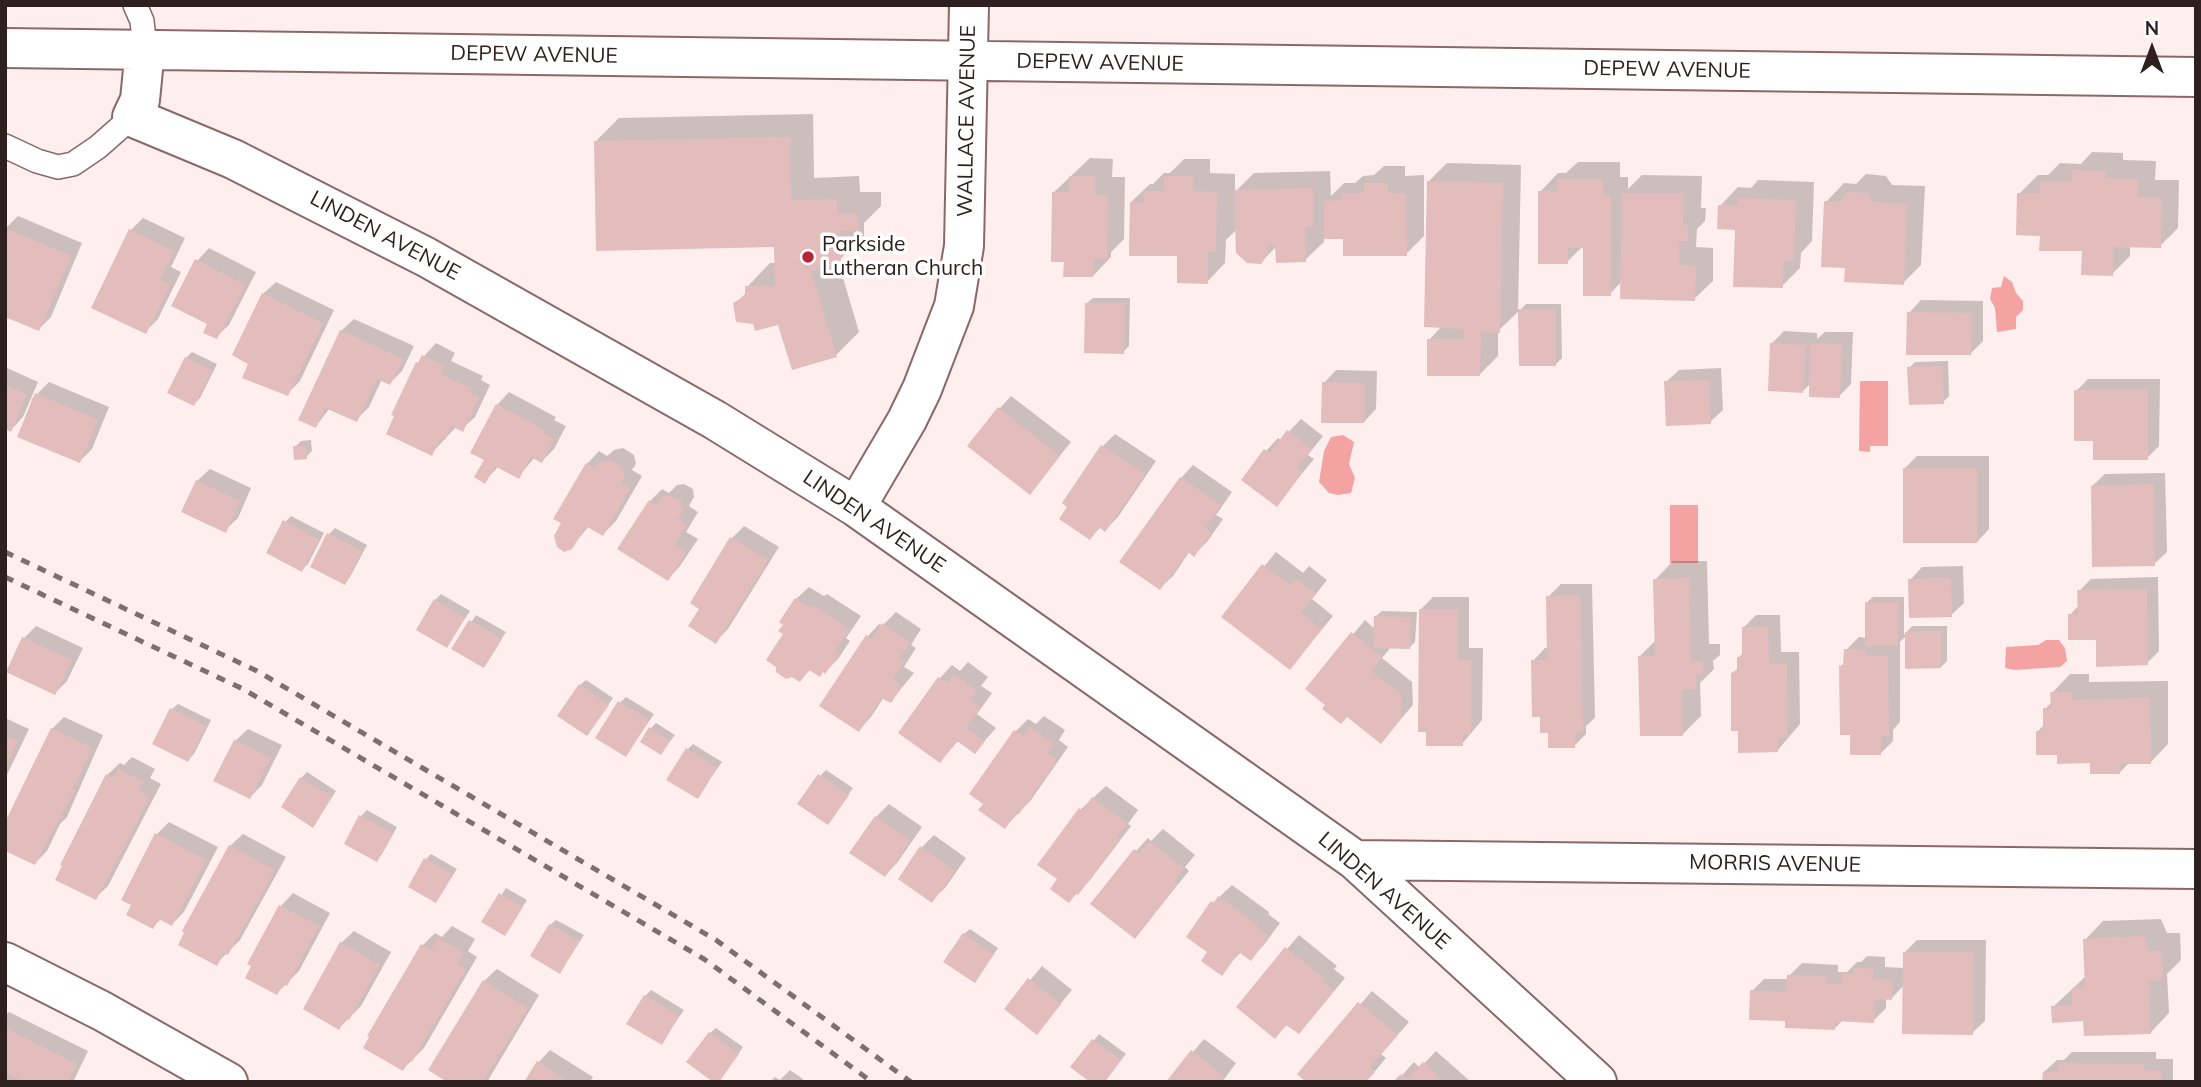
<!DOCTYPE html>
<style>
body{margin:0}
#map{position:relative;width:2201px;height:1087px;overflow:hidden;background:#feeeed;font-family:Mulish,sans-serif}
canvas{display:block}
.frame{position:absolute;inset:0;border:7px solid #2f2020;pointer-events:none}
.north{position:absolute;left:2117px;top:14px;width:70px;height:70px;-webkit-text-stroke:5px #fff;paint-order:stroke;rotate:0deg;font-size:19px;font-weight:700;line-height:28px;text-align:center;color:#2f2020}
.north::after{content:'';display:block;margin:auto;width:24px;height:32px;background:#2f2020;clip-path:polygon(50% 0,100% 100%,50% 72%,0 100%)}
</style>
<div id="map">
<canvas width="2201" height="1087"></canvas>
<div class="frame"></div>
<div class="north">N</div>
</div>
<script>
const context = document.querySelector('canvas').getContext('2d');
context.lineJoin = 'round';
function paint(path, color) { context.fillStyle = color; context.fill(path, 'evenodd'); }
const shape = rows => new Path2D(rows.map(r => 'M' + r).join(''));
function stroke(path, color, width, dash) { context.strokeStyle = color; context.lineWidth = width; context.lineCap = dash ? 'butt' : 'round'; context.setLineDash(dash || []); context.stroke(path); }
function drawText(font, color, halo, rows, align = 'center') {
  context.font = font + ' Mulish,sans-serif'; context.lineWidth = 7; context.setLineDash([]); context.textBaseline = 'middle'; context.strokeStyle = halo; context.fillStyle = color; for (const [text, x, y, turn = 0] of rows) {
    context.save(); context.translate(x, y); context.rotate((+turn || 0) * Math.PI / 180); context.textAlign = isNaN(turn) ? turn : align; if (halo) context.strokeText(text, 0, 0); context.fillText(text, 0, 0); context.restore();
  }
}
const water = shape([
 [2004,276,2012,282,2016,293,2023,301,2023,310,2016,317,2016,329,1997,332,1995,308,1990,299,1992,288,2001,287],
 [1860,381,1888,381,1888,446,1870,446,1870,452,1859,451],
 [1343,435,1354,442,1349,464,1355,478,1351,493,1338,495,1329,493,1319,482,1324,451,1331,437],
 [1670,505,1698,505,1698,563,1670,563],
 [2046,640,2059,640,2065,648,2067,661,2060,667,2014,670,2005,668,2006,647,2038,645]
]);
const shadow = shape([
 [813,114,814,178,859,176,860,192,881,192,881,206,864,223,864,237,838,261,859,332,836,355,779,323,754,323,735,304,747,292,747,287,770,263,776,263,776,246,596,141,619,118],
 [2092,152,2123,153,2123,160,2156,161,2155,180,2179,180,2178,228,2160,246,2130,245,2130,256,2112,274,2084,250,2042,234,2019,194,2038,175,2048,175,2060,163,2081,164],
 [1090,158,1113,159,1112,177,1125,177,1124,239,1111,252,1111,257,1093,276,1066,260,1053,193],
 [1184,159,1210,159,1210,173,1235,174,1235,192,1254,173,1330,171,1331,196,1344,183,1355,183,1363,176,1374,175,1384,166,1405,166,1405,176,1424,175,1424,236,1406,254,1345,237,1324,237,1324,242,1305,260,1277,246,1261,262,1237,229,1226,240,1225,263,1207,282,1131,202,1150,184,1153,184,1164,173,1170,173],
 [1578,162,1620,162,1620,177,1628,177,1628,189,1642,175,1702,176,1701,208,1706,208,1705,221,1697,229,1696,247,1713,248,1713,281,1694,299,1622,281,1610,294,1585,244,1567,262,1540,192,1558,173,1566,173],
 [1447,163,1521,165,1518,312,1526,304,1561,304,1562,358,1556,364,1520,310,1498,331,1498,356,1479,375,1429,340,1442,326,1429,181],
 [1866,174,1886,176,1892,185,1925,186,1921,265,1903,283,1847,266,1826,202,1844,183,1856,184],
 [1758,180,1814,182,1812,241,1801,253,1800,268,1782,286,1720,206,1738,187,1751,188],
 [18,216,82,243,51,317,39,329,9,317,5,321,5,229],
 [143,218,185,238,171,267,181,272,158,319,145,332,131,230],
 [209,248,256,272,229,325,216,337,209,323,197,261],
 [276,282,334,310,300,381,287,394,251,363,263,294],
 [1093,298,1130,298,1129,346,1123,352,1087,303],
 [1921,300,1983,301,1983,341,1970,354,1909,313],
 [354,319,414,346,402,371,390,383,382,379,369,407,356,420,330,408,316,426,341,331],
 [1784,331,1817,333,1817,339,1825,332,1853,332,1851,384,1839,396,1811,383,1803,391,1772,343],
 [436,343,455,353,451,361,483,376,481,380,490,385,475,417,462,429,456,427,431,454,394,414,418,363],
 [192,352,217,364,200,398,194,404,186,358],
 [1948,361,1949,396,1943,402,1909,368,1915,362],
 [5,367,38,382,23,417,11,430,5,427],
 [1721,368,1723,410,1710,422,1666,382,1679,370],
 [1336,370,1377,371,1376,409,1364,422,1324,383],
 [2088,379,2160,379,2159,446,2147,458,2095,439,2076,391],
 [49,382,109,407,92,449,80,461,31,400],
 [509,392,556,417,554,420,566,426,554,449,542,461,535,457,519,476,499,466,485,481,486,459,497,405],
 [1011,396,1071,442,1030,493,999,409],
 [1301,419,1323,436,1308,455,1314,459,1277,504,1266,451,1278,438,1281,440],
 [1115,434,1156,461,1118,517,1105,530,1101,527,1090,538,1103,446],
 [311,440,312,451,306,457,295,447,301,441],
 [623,448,634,455,636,464,632,470,642,476,616,521,603,534,589,526,571,548,587,464,599,451,607,456,614,450],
 [1917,456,1989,456,1989,529,1977,542,1905,468],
 [1193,465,1232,492,1216,515,1223,519,1207,542,1194,554,1190,551,1173,576,1160,588,1181,478],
 [210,469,251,488,238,518,225,530,197,481],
 [2165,473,2167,552,2154,564,2092,486,2105,474],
 [684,484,693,489,694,497,689,506,698,512,686,532,698,539,680,566,668,579,650,501,662,489,669,493,677,485],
 [291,516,324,533,308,564,302,570,285,522],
 [744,526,779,547,728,629,716,641,701,608,732,538],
 [335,528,367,545,350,577,345,583,329,534],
 [1276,552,1303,573,1309,566,1327,580,1312,599,1333,616,1290,668,1223,617],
 [1673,561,1707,561,1709,644,1720,644,1720,655,1713,661,1714,669,1700,683,1701,716,1683,734,1640,656,1656,640,1655,580],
 [1963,566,1964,603,1951,615,1910,580,1922,567],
 [2158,577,2159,651,2147,663,2097,638,2070,615,2079,605,2079,591,2091,579],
 [1561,584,1592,584,1595,718,1586,726,1586,734,1574,746,1549,731,1533,661,1545,648,1549,648,1548,597],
 [809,587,824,596,827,594,861,616,846,638,850,641,838,659,825,672,811,669,800,680,786,634,796,599],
 [441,594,470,611,447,646,435,600],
 [1433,597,1469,597,1469,648,1483,648,1482,720,1462,744,1421,609],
 [1873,597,1904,597,1904,635,1912,626,1947,626,1947,661,1941,667,1906,636,1900,642,1900,722,1893,730,1893,741,1880,754,1852,733,1841,733,1841,666,1845,662,1846,650,1859,637,1867,638,1867,602],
 [1382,611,1417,612,1415,642,1409,648,1391,647,1382,658,1412,682,1413,705,1381,742,1348,715,1328,704,1308,688,1365,620,1375,629,1376,616],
 [896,612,921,629,911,645,916,648,904,667,914,673,891,701,884,697,871,717,859,730,867,637,879,624,882,626],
 [476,615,506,632,484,666,454,649],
 [1756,615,1780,615,1781,652,1799,652,1800,724,1777,751,1732,674,1739,667,1738,658,1744,652,1743,628],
 [36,626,83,648,67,681,55,693,24,638],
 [968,662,988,677,981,686,992,693,977,714,996,728,975,752,959,740,940,761,900,732,940,678,952,665,960,671],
 [2070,674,2089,674,2089,682,2168,681,2168,744,2150,763,2129,763,2119,773,2092,761,2059,754,2038,731,2045,724,2045,709,2052,702,2052,693],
 [586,680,613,698,592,728,580,685],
 [626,697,654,714,626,755,620,703],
 [178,704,211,720,194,754,188,760,172,709],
 [1044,716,1065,730,1059,740,1068,747,1031,800,1005,827,1016,731,1028,719,1036,724],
 [64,717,103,735,67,817,60,824,47,851,35,863,52,729],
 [5,718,29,729,5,779],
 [656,723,675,735,661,753,650,729],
 [248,729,282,745,262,785,250,797,235,741],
 [693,744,722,762,697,797,687,750],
 [132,757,155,769,150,778,161,784,108,886,95,898,107,775,120,763,124,765],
 [826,770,853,788,828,823,820,776],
 [307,772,336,791,313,826,301,778],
 [1106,786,1138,810,1128,824,1131,826,1090,880,1078,893,1039,864,1081,809],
 [889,804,922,827,897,863,885,875,876,817],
 [367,810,397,827,382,854,376,860,361,816],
 [169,822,218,847,184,912,172,924,161,919,153,927,157,834],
 [1163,829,1195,855,1185,867,1189,871,1135,937,1136,851,1148,838,1151,841],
 [243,834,286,857,240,940,216,964,230,846],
 [934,835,966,858,945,888,932,900,922,847],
 [431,854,457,869,436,901,426,859],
 [1232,885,1269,912,1268,914,1280,923,1263,946,1251,959,1241,952,1221,973,1209,952,1213,903],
 [506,888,527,900,505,934,484,922],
 [293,893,330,913,299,971,277,993,249,964,281,906],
 [2161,919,2167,933,2180,933,2181,960,2167,974,2169,1013,2151,1032,2085,1020,2053,1007,2086,976,2085,940,2103,921],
 [556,920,584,935,560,972,550,925],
 [452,926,475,939,468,951,477,957,424,1048,403,1069,370,1036,423,945,435,933,442,937],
 [970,929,998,948,975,981,964,934],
 [354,931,391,952,361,1006,339,1028,341,943],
 [1299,935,1337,966,1334,969,1345,978,1311,1019,1288,1024,1275,1036,1238,1007],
 [1917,940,1986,940,1985,1021,1972,1033,1904,985,1892,998,1886,998,1886,1008,1873,1021,1843,1020,1834,1029,1787,1020,1752,991,1764,979,1789,979,1789,976,1802,963,1838,965,1838,972,1847,972,1857,962,1861,962,1867,956,1885,957,1885,967,1905,968,1905,952],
 [1042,966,1072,990,1037,1032,1007,1008],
 [497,969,539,995,487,1082,450,1082,484,981],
 [651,990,684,1010,661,1043,645,996],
 [1372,991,1409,1022,1381,1054,1386,1058,1371,1076,1299,1074],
 [9,1012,88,1051,73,1082,5,1082,5,1016],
 [716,1028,743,1047,722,1076,710,1033],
 [1099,1034,1126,1054,1104,1082,1073,1067],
 [1204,1039,1236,1063,1222,1082,1168,1082],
 [550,1050,593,1077,590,1082,526,1082,538,1063],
 [1436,1051,1471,1082,1396,1082,1414,1062,1420,1068],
 [2072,1052,2156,1052,2156,1059,2173,1059,2173,1082,2044,1082,2044,1072,2057,1060,2064,1060],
 [790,1070,803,1079,801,1082,770,1082,775,1077,780,1080]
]);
const building = shape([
 [790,137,791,200,837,199,837,214,858,214,859,231,840,231,841,262,811,271,837,357,792,370,778,325,755,331,753,324,736,322,733,303,745,296,745,286,775,286,774,247,596,251,594,141],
 [2072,170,2106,171,2106,178,2138,179,2138,197,2162,198,2161,248,2113,247,2113,276,2081,275,2082,251,2039,251,2040,236,2016,235,2017,193,2040,193,2040,181,2072,181],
 [1069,176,1095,176,1095,195,1108,195,1107,259,1094,259,1093,277,1063,277,1064,262,1051,262,1052,192,1069,192],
 [1164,176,1193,176,1193,191,1217,192,1216,252,1208,252,1208,284,1177,283,1177,256,1129,256,1130,202,1144,202,1144,191,1164,191],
 [1557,179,1603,179,1603,195,1611,195,1611,296,1583,296,1583,248,1568,248,1568,264,1538,264,1538,191,1557,191],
 [1427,181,1503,183,1500,333,1481,332,1480,376,1427,376,1427,339,1464,339,1464,329,1424,327],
 [1364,183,1388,183,1388,193,1406,193,1407,256,1343,256,1343,239,1324,239,1324,201,1342,200,1342,193,1364,193],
 [1313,188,1313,227,1305,227,1306,262,1276,263,1275,245,1268,245,1268,254,1261,264,1247,263,1236,253,1234,190],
 [1846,192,1868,193,1873,202,1907,204,1904,285,1844,282,1845,268,1821,267,1824,201,1841,202],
 [1622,193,1684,193,1683,225,1688,225,1688,241,1679,241,1679,265,1696,266,1695,301,1620,299],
 [1738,198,1796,200,1794,261,1783,261,1783,288,1733,287,1735,230,1717,229,1718,205,1738,206],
 [5,228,71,256,39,331,5,317],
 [129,229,174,251,160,280,170,285,146,334,91,308],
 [195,259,245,285,217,339,203,333,207,324,171,306],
 [262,293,323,323,288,396,242,378,248,364,232,355],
 [1085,303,1125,303,1124,354,1084,353],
 [1518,309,1556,309,1556,366,1519,366],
 [1907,312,1972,313,1971,355,1906,355],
 [340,330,403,359,390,385,377,379,357,422,325,408,316,428,298,420],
 [1770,343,1806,345,1803,393,1768,391],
 [1810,343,1842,344,1840,398,1809,397],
 [422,355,444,366,440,374,471,388,470,393,479,397,463,432,451,426,445,440,440,438,432,456,386,434,394,416,391,415,416,362,418,363],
 [185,357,212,370,194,406,167,393],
 [1943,366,1944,404,1909,405,1907,367],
 [1709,380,1711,424,1666,426,1664,381],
 [1322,382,1365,383,1364,423,1321,423],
 [5,385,27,394,11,432,5,429],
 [2074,390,2148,390,2148,460,2093,460,2093,441,2074,441],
 [35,393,98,420,80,463,17,437],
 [496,404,545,430,543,433,554,439,542,463,531,457,519,479,495,466,485,484,474,477,484,460,470,453],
 [998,407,1060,456,1030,495,967,446],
 [1287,430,1312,449,1297,468,1303,472,1277,507,1241,480,1264,449,1270,453],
 [1101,445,1145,474,1105,532,1099,527,1090,540,1059,519,1067,507,1062,503],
 [293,446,306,446,307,459,294,460],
 [609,460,622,467,625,477,621,483,630,489,603,536,586,526,572,549,564,552,557,547,554,536,561,523,553,519,586,463,595,468,599,462],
 [1903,468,1977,468,1977,543,1903,543],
 [1180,477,1221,505,1205,528,1212,533,1194,557,1188,552,1160,590,1119,562],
 [196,480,240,501,226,533,181,512],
 [2154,484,2155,566,2092,567,2091,486],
 [663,496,671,496,681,501,683,511,678,519,687,525,675,545,686,552,668,581,617,549,649,500,657,506],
 [283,520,319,540,302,572,266,553],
 [327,533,362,551,345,585,310,567],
 [730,537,768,560,716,644,688,626,699,609,690,603],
 [1262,564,1290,585,1295,578,1316,593,1301,613,1322,629,1290,670,1221,617],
 [1689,578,1691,661,1703,661,1703,675,1696,675,1696,689,1682,690,1683,736,1640,736,1638,656,1655,656,1653,579],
 [1951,578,1952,617,1909,618,1908,579],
 [2147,589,2148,665,2096,667,2096,640,2068,640,2068,614,2078,614,2077,590],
 [1580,595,1583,732,1575,733,1575,748,1548,748,1548,733,1540,733,1540,717,1532,717,1531,660,1547,660,1546,596],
 [795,598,811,608,813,605,850,629,835,651,839,654,825,674,823,672,820,677,809,670,800,682,792,677,786,679,776,672,776,667,766,660,783,634,778,631,783,625,779,622],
 [434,599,465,618,447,648,416,630],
 [1865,602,1899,602,1898,646,1865,646],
 [1419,609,1458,609,1458,660,1471,660,1471,734,1463,734,1463,746,1426,746,1426,732,1418,732],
 [1374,616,1411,617,1410,649,1373,648],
 [469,620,502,639,484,668,451,649],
 [882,623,910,642,900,658,905,661,893,680,902,686,891,703,881,698,859,732,819,706,866,635,872,639],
 [1742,627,1768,627,1769,664,1787,664,1788,738,1778,738,1778,752,1738,753,1738,731,1731,731,1731,673,1737,670,1737,657,1742,657],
 [1941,631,1941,668,1905,669,1905,632],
 [1351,632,1382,657,1371,671,1401,694,1401,719,1381,744,1347,717,1341,724,1322,709,1325,705,1305,689],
 [22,637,72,660,55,695,6,672],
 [1844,649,1864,650,1866,656,1888,656,1889,736,1881,736,1881,755,1850,755,1850,735,1840,735,1839,665,1843,667],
 [954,674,977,690,970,699,981,707,966,727,985,741,975,754,957,741,940,763,898,733,938,677,948,683],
 [579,684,609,705,587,736,557,716],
 [2050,692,2072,692,2072,700,2150,698,2151,764,2120,764,2120,774,2090,774,2090,763,2057,764,2057,755,2036,755,2036,731,2043,731,2043,708,2051,708],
 [618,701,649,720,626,757,595,738],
 [170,708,206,726,188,762,152,744],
 [649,727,670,741,661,755,640,742],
 [1030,727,1054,743,1048,753,1057,760,1019,814,1016,813,1005,829,978,810,983,804,969,794,1014,730,1023,736],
 [51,728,92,748,73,789,75,790,35,865,5,851,5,822],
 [5,736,18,741,5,768],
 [234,740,271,758,250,799,213,781],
 [686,748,717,768,698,799,666,780],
 [118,769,143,781,139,791,150,797,96,900,55,880,62,866,60,865,106,774,113,778],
 [818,774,849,795,828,825,797,804],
 [300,777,332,797,313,828,281,807],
 [1092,797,1127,823,1117,837,1120,839,1078,895,1076,894,1069,903,1050,889,1057,879,1037,865,1079,808,1082,811],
 [359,815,393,833,377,862,344,844],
 [875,816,911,840,885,877,849,853],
 [155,833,206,860,172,926,159,919,153,929,126,915,131,905,121,900],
 [1149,841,1184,868,1174,881,1178,884,1135,939,1090,904,1134,849,1139,853],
 [229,845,275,870,228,955,224,953,217,966,178,945,184,933,182,931],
 [920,846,955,871,932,903,898,879],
 [424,858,453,875,436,903,408,887],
 [499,893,523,907,505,936,481,922],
 [1218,896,1258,925,1257,928,1269,936,1251,961,1239,952,1222,976,1201,961,1207,952,1186,937,1211,901,1214,903],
 [279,905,319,926,287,986,283,984,277,995,245,978,251,966,247,964],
 [549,924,579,941,560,974,530,956],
 [963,933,994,954,975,983,943,962],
 [2143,936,2149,951,2162,950,2163,980,2149,981,2151,1034,2084,1036,2083,1021,2052,1023,2051,1006,2072,1006,2072,988,2085,987,2083,939],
 [438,938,463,952,457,964,466,969,412,1062,409,1060,403,1071,363,1048,369,1037,367,1036,421,944,431,950],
 [340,942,380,965,349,1020,346,1018,339,1030,303,1009],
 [1285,947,1326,980,1323,982,1334,991,1299,1034,1286,1025,1275,1039,1236,1007],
 [1903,952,1974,952,1973,1035,1902,1034],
 [1853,968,1873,969,1873,979,1893,980,1892,1000,1875,999,1874,1023,1835,1021,1835,1030,1785,1028,1785,1021,1749,1020,1750,990,1786,992,1787,975,1827,976,1826,983,1842,984,1842,974,1853,974],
 [1028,978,1061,1004,1037,1035,1004,1009],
 [483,980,528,1008,483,1082,447,1082,428,1070],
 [644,995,679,1016,662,1045,626,1024],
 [1358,1002,1398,1035,1370,1067,1375,1072,1366,1082,1306,1082,1297,1074],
 [5,1028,77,1064,68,1082,25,1082,5,1072],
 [709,1032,739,1054,719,1082,713,1082,686,1062],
 [1092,1039,1121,1060,1105,1082,1090,1082,1070,1067],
 [1191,1050,1225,1077,1221,1082,1166,1082],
 [537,1061,568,1082,524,1082],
 [1423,1062,1445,1082,1393,1082,1401,1074,1407,1079],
 [2058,1063,2144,1064,2144,1070,2161,1071,2161,1082,2042,1082,2043,1072,2058,1072]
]);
const service = shape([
 [135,5,142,21,145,49],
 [5,146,37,161,58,167,73,164,98,147,132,117]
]);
const minor = shape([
 [5,48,2196,77],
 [145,49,140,100,132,117,233,159,426,257,715,420,856,507,1355,860,1597,1082],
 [856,507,907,420,922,389,954,306,964,246,969,5],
 [1355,860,2196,869],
 [5,962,102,1011,228,1082]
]);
const rail = shape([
 [5,552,257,671,716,940,911,1082],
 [5,577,243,689,704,959,872,1082]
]);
const markers = [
 [808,257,7,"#b7253a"]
];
const streetNames = [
 ["DEPEW AVENUE",534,55,1],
 ["DEPEW AVENUE",1100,63,1],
 ["DEPEW AVENUE",1667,70,1],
 ["WALLACE AVENUE",967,121,-89],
 ["LINDEN AVENUE",385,236,28],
 ["LINDEN AVENUE",874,522,34],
 ["MORRIS AVENUE",1775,864,1],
 ["LINDEN AVENUE",1384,891,41]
];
const poiNames = [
 ["Parkside",822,245],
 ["Lutheran Church",822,269]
];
paint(water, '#f4a3a3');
paint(shadow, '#0003');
paint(building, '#e3bcbc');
stroke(service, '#8b6868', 26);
stroke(minor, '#8b6868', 42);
stroke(service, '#fff', 23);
stroke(minor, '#fff', 38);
stroke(rail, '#7e6f6e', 5, [9, 9]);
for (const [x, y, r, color] of markers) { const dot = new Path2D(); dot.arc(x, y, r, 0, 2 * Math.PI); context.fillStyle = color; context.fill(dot); stroke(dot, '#fff', 2.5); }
drawText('21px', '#2f2020', '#fff', streetNames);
drawText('21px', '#2f2020', '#fff', poiNames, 'left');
</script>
